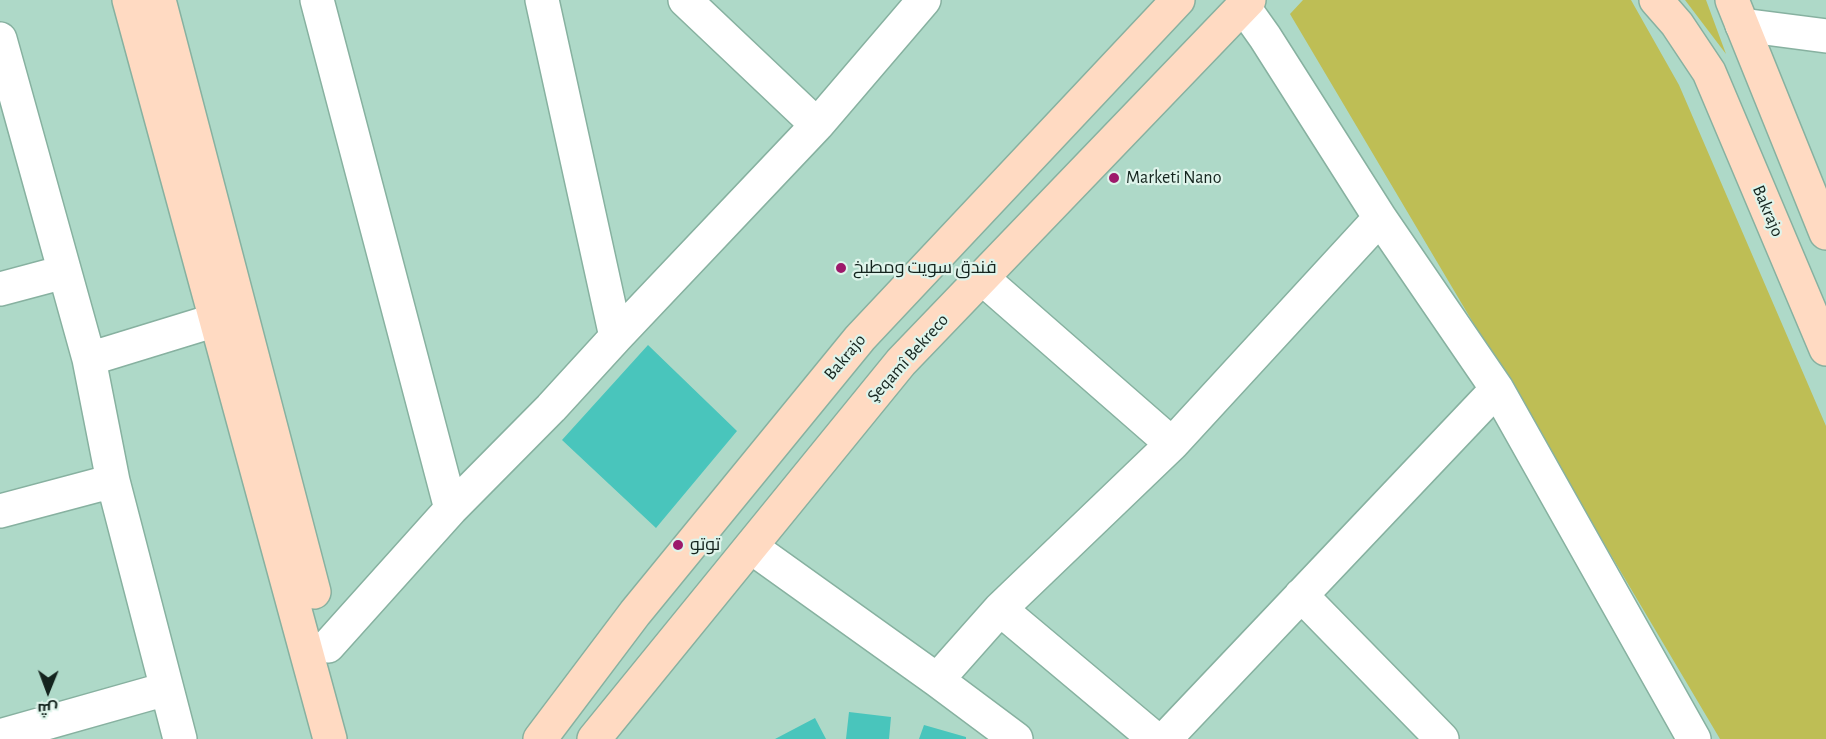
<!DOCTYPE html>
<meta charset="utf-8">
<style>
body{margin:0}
#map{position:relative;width:1826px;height:739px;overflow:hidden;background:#aed9c8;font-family:"Alegreya Sans",Cairo,sans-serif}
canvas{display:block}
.north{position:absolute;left:18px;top:661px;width:60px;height:60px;-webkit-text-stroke:4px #dff4eb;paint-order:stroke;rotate:181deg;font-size:16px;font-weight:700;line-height:24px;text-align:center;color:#14241e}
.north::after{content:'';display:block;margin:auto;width:21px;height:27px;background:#14241e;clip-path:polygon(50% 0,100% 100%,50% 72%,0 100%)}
</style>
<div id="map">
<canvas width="1826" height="739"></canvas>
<div class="north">ش</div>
</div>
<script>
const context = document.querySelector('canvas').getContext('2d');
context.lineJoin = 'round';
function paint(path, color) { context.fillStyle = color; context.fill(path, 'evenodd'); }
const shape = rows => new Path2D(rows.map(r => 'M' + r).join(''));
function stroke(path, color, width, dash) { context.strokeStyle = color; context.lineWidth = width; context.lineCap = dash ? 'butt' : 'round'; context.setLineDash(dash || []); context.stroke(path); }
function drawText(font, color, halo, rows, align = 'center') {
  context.font = font + ' "Alegreya Sans",Cairo,sans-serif'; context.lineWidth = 4.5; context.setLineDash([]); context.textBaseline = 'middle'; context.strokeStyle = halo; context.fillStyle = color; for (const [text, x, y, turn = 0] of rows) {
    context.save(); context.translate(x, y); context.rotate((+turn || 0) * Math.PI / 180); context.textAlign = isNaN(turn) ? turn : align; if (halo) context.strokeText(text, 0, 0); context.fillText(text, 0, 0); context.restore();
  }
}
const green = shape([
 [1303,0,1631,0,1679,85,1826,426,1826,739,1720,739,1290,14],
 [1685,0,1706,0,1726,54]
]);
const building = shape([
 [648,345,737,431,656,528,562,440],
 [849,712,891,717,889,739,846,739],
 [815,718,826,739,775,739],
 [924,725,966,737,966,739,919,739]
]);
const minor = shape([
 [317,0,451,509],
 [542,0,616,337],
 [685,0,817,125],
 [1243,6,1265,37,1380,218,1497,389,1694,739],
 [1742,25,1826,36],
 [0,39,89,359,113,481,180,739],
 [982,278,1172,444],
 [0,289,64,272],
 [89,359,216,320],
 [0,511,113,481],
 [751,547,937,680,1016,739],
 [1301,595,1442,739],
 [1000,609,1155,739],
 [328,646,451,509,551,408,616,337,817,125,924,0],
 [937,680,1000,609,1172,444,1380,218],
 [0,736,166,689],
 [1165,739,1497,389]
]);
const secondary = shape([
 [129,0,330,739],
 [159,0,314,592],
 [1656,0,1677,24,1709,72,1826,349],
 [1732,0,1826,233],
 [540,739,635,613,860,338,1178,0],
 [594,739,901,362,1249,0]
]);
const markers = [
 [1114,178,6,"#9d196b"],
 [841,268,6,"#9d196b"],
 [678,545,6,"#9d196b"]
];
const poiNames = [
 ["Marketi Nano",1126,178],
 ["فندق سويت ومطبخ",853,268],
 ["توتو",690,545]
];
const streetNames = [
 ["Bakrajo",1768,211,67],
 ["Bakrajo",845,357,-50],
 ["Şeqamî Bekreco",908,358,-48]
];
paint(green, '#bebe55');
paint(building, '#49c5bc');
stroke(minor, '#87b1a0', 36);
stroke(secondary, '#87b1a0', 36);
stroke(minor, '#fff', 33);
stroke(secondary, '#ffdac2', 33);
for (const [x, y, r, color] of markers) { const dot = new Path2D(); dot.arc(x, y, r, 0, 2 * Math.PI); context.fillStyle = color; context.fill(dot); stroke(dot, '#dff4eb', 2); }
drawText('18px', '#14241e', '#dff4eb', poiNames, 'left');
drawText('18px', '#14241e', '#dff4eb', streetNames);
</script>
